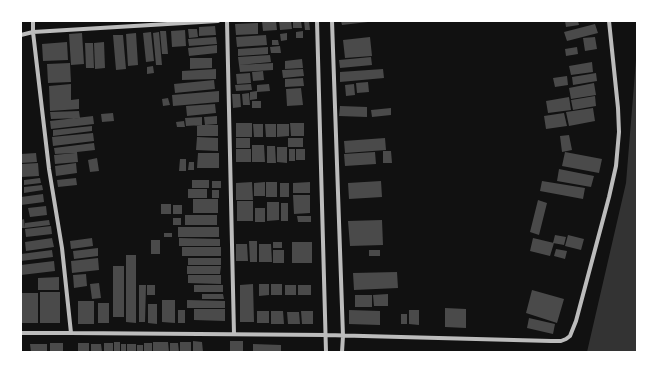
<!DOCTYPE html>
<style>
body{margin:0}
#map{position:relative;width:658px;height:373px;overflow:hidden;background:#111;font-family:Jost,sans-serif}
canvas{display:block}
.frame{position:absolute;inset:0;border:22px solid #fff;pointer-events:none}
</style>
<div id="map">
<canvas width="658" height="373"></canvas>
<div class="frame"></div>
</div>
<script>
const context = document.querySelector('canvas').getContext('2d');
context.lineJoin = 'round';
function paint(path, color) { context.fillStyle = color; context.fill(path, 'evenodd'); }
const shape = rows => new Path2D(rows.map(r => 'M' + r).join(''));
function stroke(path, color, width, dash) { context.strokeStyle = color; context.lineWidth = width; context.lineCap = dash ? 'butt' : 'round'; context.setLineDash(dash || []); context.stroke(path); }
const water = shape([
 [637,48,637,352,587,352,626,183]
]);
const building = shape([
 [262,21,276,21,277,30,263,31],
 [279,21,291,21,292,29,280,30],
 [293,21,301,21,302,28,293,28],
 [304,21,309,21,310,30,305,30],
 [341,21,368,21,368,22,342,25],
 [565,21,578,21,579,25,566,27],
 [258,23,258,34,236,35,235,24],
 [595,24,598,33,567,41,564,32],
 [215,26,216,35,199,36,199,27],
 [188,29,197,29,198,37,189,38],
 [185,30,186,46,172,47,171,31],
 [160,31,166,31,168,54,162,54],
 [303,31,303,38,296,38,296,32],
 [151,32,154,61,146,62,143,33],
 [159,32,162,65,156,65,153,33],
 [82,33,84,64,71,65,69,34],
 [136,33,138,65,128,66,126,34],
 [287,33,287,40,281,41,280,34],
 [113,35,123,35,126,69,116,70],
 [266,35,267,45,237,47,236,37],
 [216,37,217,44,189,46,188,39],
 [370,37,372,56,345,58,343,40],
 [595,37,597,49,585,51,583,38],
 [272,40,278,40,279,45,272,45],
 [67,42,68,60,43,61,42,44],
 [104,42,105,68,95,69,94,43],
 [85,43,93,43,94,68,86,68],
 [217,45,217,53,189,56,188,48],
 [280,46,281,53,271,53,270,47],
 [268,47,268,54,238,56,238,49],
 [577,47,578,54,566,56,565,49],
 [270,55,271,62,239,65,238,57],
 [371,57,372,65,340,68,339,60],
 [190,58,212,58,212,68,190,69],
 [302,59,303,68,285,69,285,61],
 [592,62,593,72,571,75,569,66],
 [70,63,71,82,48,83,47,64],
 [273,63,273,70,240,72,239,65],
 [153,66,154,73,147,74,147,67],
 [216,69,216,79,182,80,182,71],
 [303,69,304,76,283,78,282,70],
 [383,69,384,78,340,82,340,72],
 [263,71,264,80,253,81,252,72],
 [250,73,251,83,237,84,236,74],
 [596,73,597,81,573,85,572,77],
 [567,76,568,85,555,87,553,78],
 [303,78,304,86,285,87,285,79],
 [214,80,215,89,175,93,174,84],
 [368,82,369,92,357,93,356,83],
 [594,83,596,95,571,99,569,88],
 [71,84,71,100,79,99,79,109,50,111,49,86],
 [251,84,252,90,236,91,235,85],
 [269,84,270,91,257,92,257,85],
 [354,84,355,95,346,96,345,85],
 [301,88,303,105,287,106,286,89],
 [219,91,219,102,173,106,172,95],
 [257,91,257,99,250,100,250,92],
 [249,93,250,105,243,105,242,94],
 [232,94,240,94,241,107,233,108],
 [595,96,596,106,573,110,571,100],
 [569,97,571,110,548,113,546,101],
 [168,98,170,105,163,106,162,99],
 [252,101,261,101,261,108,252,108],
 [215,104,216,113,187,116,186,106],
 [340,106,367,107,367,117,339,116],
 [391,108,391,115,372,117,371,110],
 [593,108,595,121,569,126,566,112],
 [79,111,80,118,51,119,50,112],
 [113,113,114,121,102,122,101,114],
 [564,113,567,126,546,129,544,116],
 [93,116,94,124,51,129,50,121],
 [217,116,217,124,205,125,204,117],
 [202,117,202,125,186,126,185,118],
 [184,121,185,127,177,127,176,122],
 [236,123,252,123,252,137,236,137],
 [290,123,304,123,304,136,291,136],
 [253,124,263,124,263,137,254,137],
 [265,124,276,124,276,137,266,137],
 [277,124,289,124,289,136,277,137],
 [197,125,218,125,218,136,197,136],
 [92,126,92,131,53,136,53,130],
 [93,133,94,141,53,146,52,137],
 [569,135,572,150,562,152,560,136],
 [197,137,218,138,218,151,196,150],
 [236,138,250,138,250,148,236,148],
 [288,138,303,138,303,147,288,147],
 [385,138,386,150,345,153,344,141],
 [94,143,95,150,77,152,78,162,55,164,54,155,75,153,55,154,54,148],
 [252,145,264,145,265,162,252,162],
 [267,146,275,146,276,163,267,163],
 [277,147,287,147,287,163,277,162],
 [236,149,251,149,251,162,236,162],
 [289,149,295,149,295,161,289,161],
 [296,149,305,149,305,160,296,160],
 [383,151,391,151,392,163,383,163],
 [375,152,376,164,345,166,344,154],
 [565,152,602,159,599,173,562,166],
 [36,153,37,162,21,163,21,154],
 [198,153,219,153,219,168,197,168],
 [97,158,99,171,90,172,88,160],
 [180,159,186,159,186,171,179,171],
 [189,162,194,162,194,170,188,170],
 [38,163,39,176,21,177,21,164],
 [76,163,77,173,56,176,55,166],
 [559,169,594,176,591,187,557,181],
 [40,178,41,183,24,185,24,180],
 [76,178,77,185,58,187,57,180],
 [192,180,209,180,209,188,192,188],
 [212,181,221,181,221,188,212,188],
 [381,181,382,197,349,199,348,183],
 [542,181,585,188,583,199,540,191],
 [252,182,253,200,236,200,236,183],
 [265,182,265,196,254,196,254,183],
 [266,182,277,182,277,197,266,197],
 [310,182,310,193,293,193,293,183],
 [280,183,289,183,289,197,280,197],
 [42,185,43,190,24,193,24,187],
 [188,189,207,189,207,198,188,198],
 [212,190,219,190,219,198,212,198],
 [43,194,44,202,21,205,21,197],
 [293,195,310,195,310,213,294,214],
 [193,199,218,199,218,213,193,213],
 [538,200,547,203,539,235,530,232],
 [237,201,253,201,253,221,237,221],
 [267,202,279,202,279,220,267,221],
 [281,203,288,203,288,221,281,221],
 [161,204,171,204,171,214,161,214],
 [173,205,182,205,182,214,173,214],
 [46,206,47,215,30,217,28,208],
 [255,208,265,208,265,222,255,222],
 [185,215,217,215,217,225,185,225],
 [297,216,311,216,311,222,298,222],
 [173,218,181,218,181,225,173,225],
 [24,219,25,228,21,228,21,220],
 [49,220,50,225,25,228,25,223],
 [382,220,383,245,350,246,348,221],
 [51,226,52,234,26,237,25,229],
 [178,227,219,227,219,237,178,237],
 [164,233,172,233,172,237,164,237],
 [555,235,566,237,564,245,553,243],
 [568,235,584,239,581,250,565,246],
 [52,238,54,247,26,251,25,242],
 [92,238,93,246,71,249,70,241],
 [179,238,220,239,220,246,179,246],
 [533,238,554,243,550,256,530,251],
 [151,240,160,240,160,254,151,254],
 [249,241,257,241,257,262,250,262],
 [273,242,282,242,282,248,273,248],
 [292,242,312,242,312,263,292,263],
 [236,244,247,244,248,261,236,261],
 [259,244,271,244,272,262,259,262],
 [182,247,221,247,221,256,182,256],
 [98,248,98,256,74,259,73,251],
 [556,249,567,251,565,259,554,256],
 [52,250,53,257,21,261,21,254],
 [273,250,284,250,284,263,273,263],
 [369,250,380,250,380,256,369,256],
 [126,255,136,255,136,323,126,322],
 [98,258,99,270,72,273,71,261],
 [188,258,221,258,221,265,188,265],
 [54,261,55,271,21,275,21,265],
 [113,266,124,266,124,317,113,317],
 [187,266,221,266,220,274,187,274],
 [397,272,398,288,354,290,353,273],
 [86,274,87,286,74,288,73,275],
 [188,275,221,275,221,284,188,283],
 [59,277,59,290,38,290,38,278],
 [99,283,101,298,92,299,90,284],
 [253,284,254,322,240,322,240,285],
 [259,284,269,284,269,295,259,296],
 [271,284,282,284,282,295,271,295],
 [139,285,146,285,145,322,139,322],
 [147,285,155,285,155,295,147,295],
 [194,285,223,285,223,292,194,292],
 [285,285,296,285,296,295,285,295],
 [298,285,311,285,311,295,298,295],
 [532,290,564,299,557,323,526,313],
 [40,292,60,292,60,323,40,323],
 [21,293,38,293,38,323,21,323],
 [202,294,223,294,224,299,202,299],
 [388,294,388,306,374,306,373,295],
 [355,295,372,295,372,307,355,307],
 [162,300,175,300,175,323,162,322],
 [187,300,225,301,225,308,187,308],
 [78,301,94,301,94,324,78,324],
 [98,303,109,303,109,323,98,323],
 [148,304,157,304,157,324,148,323],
 [445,308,466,309,466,328,445,327],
 [194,309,225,309,225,321,194,320],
 [178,310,185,310,185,323,178,323],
 [349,310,380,311,380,325,349,324],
 [409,310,419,310,419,325,409,324],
 [257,311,269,311,269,323,257,323],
 [271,311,283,311,284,324,271,324],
 [301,311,313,311,313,324,302,324],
 [287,312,299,312,300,324,288,324],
 [401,314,407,314,407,324,401,324],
 [529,318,555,324,553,334,527,328],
 [193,341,202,342,203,352,193,352],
 [230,341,243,341,243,352,230,352],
 [114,342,120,342,120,352,114,352],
 [153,342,168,342,169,352,153,352],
 [180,342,191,342,191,352,180,352],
 [50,343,63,343,63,352,50,352],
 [78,343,89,343,89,352,78,352],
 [104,343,113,343,113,352,104,352],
 [144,343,152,343,152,352,144,352],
 [170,343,178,343,179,352,170,352],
 [30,344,47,344,47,352,31,352],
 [91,344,101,344,102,352,91,352],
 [121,344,126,344,126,352,121,352],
 [127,344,136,344,136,352,127,352],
 [253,344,281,345,281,352,253,352],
 [137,345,143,345,143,352,137,352]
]);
const minor = shape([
 [33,21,33,32,49,169,62,248,71,333],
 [227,21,234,334],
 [317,21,326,352],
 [332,21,343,336,342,352],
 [21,35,33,32,218,21],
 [21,333,71,333,326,335,551,341,561,341,566,339,570,336,576,321,609,197,616,166,619,132,618,108,609,21]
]);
paint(water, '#333');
paint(building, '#4a4a4a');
stroke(minor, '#bcbcbc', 4);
</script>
